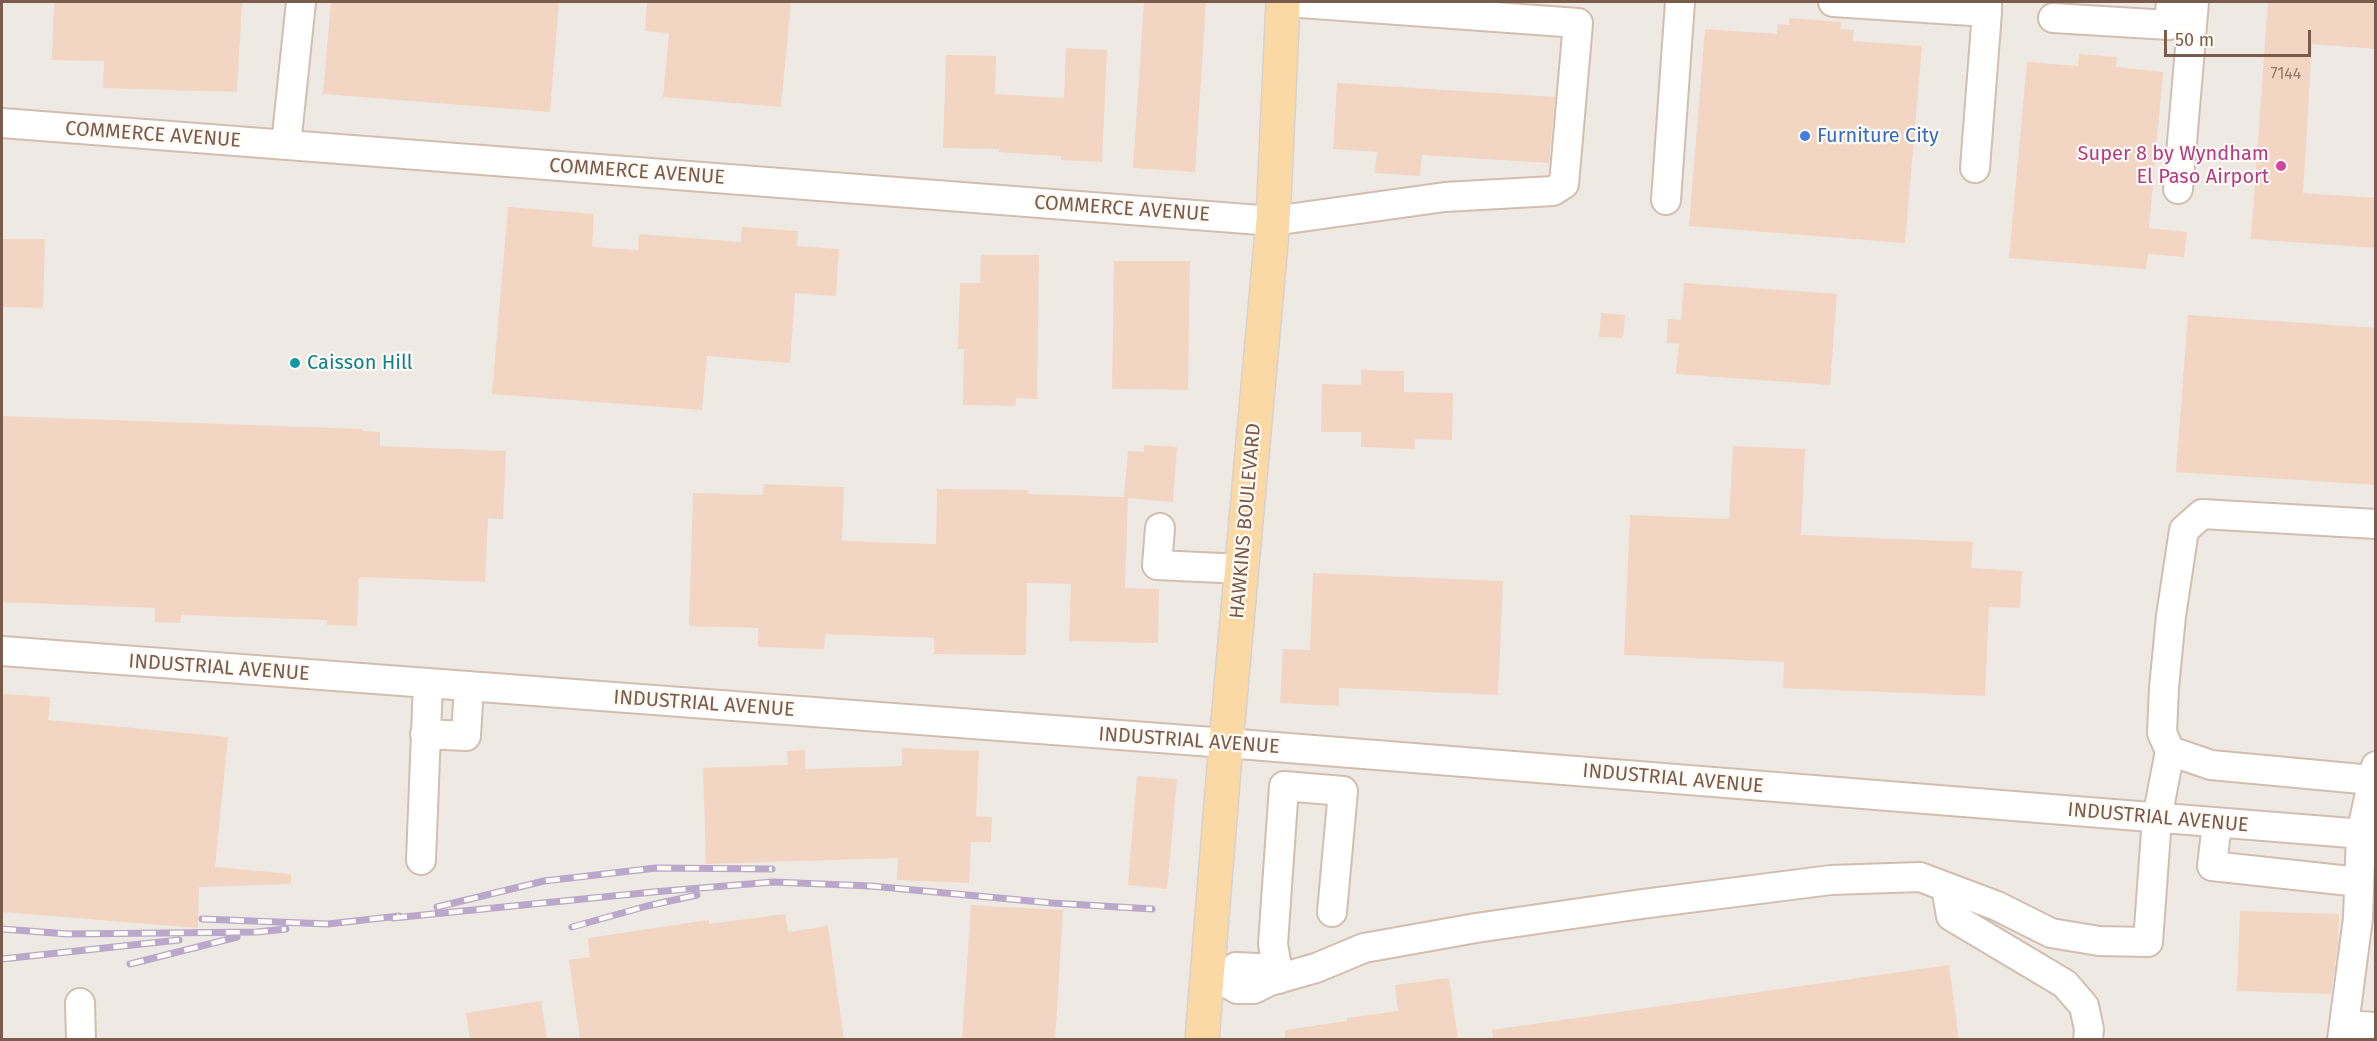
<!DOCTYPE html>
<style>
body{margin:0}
#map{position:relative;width:2377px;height:1041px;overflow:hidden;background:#fdf6ec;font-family:"Fira Sans",sans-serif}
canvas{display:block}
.frame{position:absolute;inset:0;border:3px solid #7a5c4d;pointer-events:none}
.scale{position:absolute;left:2164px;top:30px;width:147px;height:27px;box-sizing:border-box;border:3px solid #7a5c4d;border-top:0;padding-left:8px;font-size:18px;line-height:21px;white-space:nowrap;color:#7a5c4d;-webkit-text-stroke:4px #fffaf3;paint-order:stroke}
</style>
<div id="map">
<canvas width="2377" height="1041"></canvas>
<div class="frame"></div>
<div class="scale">50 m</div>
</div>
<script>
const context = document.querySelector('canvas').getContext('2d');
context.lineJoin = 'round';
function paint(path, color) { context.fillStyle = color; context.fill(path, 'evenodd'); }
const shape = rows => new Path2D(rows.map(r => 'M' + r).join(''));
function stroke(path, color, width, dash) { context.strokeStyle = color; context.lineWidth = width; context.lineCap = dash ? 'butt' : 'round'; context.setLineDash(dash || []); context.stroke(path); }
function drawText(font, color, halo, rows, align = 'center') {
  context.font = font + ' "Fira Sans",sans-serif'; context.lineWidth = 4.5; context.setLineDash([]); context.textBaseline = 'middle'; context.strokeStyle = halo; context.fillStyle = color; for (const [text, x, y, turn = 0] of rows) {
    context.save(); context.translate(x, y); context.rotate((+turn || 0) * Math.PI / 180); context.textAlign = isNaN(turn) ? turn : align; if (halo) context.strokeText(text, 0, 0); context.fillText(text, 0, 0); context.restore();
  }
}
const industrial = shape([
 [2,2,2375,2,2375,1039,2,1039]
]);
const building = shape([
 [54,2,242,2,237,92,103,88,104,61,52,60],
 [331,2,559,2,550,112,323,94],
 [647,2,791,2,781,107,663,97,669,33,645,31],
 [1144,2,1206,2,1195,172,1133,168],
 [2268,2,2376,2,2376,49,2312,44,2303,193,2376,198,2376,248,2251,239],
 [1789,18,1841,22,1840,29,1854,30,1853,41,1922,46,1905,243,1689,226,1705,29,1777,34,1778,24,1789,25],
 [1066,48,1107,50,1102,162,1061,160,1061,156,999,152,999,149,943,148,946,55,996,56,995,94,1064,98],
 [2079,54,2117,57,2116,67,2163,72,2149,228,2187,232,2184,257,2148,254,2146,269,2009,258,2027,62,2078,66],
 [1337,83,1555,97,1549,163,1422,155,1420,176,1375,173,1377,152,1333,149],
 [508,207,594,214,592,247,638,250,639,234,741,242,742,227,798,231,797,246,839,249,836,296,795,293,790,363,707,356,702,410,492,394],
 [2,239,45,239,43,308,2,307],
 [981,255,1039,255,1037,399,1016,398,1015,406,963,405,964,349,958,349,960,283,980,283],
 [1114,261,1190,261,1188,390,1112,389],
 [1684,283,1837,294,1830,385,1676,374,1679,344,1667,343,1668,319,1681,320],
 [1601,313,1625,315,1623,338,1599,337],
 [2188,315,2376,328,2376,485,2176,472],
 [1361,370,1404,371,1404,392,1453,393,1452,440,1415,439,1415,449,1361,447,1361,432,1321,432,1322,384,1361,385],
 [2,416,363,429,363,431,380,432,380,446,506,451,503,519,488,518,485,582,359,577,357,626,327,625,327,620,181,615,180,623,155,622,155,608,2,602],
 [1144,445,1177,447,1173,502,1128,498,1125,588,1159,589,1158,643,1069,641,1071,584,1027,583,1026,655,934,654,934,638,825,634,824,649,758,647,758,628,689,626,693,493,763,495,764,484,844,487,842,541,936,544,937,489,1028,490,1028,494,1124,497,1128,451,1144,452],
 [1733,446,1805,449,1801,535,1973,542,1971,568,2022,571,2020,608,1989,607,1985,696,1783,688,1784,662,1624,655,1630,515,1729,519],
 [1313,573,1503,581,1498,695,1339,688,1339,706,1280,703,1283,649,1310,650],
 [2,694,50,697,48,720,228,737,215,867,291,874,291,884,199,887,198,928,2,912],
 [902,748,979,751,976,816,992,817,991,842,971,842,969,883,897,880,898,858,706,864,703,768,788,765,787,751,805,750,805,769,902,766],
 [1137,776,1177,779,1167,889,1128,885],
 [971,905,1063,910,1055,1040,962,1040],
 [2240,911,2339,914,2338,944,2331,994,2237,991],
 [785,914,788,932,828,926,844,1040,580,1040,569,960,590,957,588,938,709,920,709,924],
 [1949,965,1959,1040,1493,1040,1492,1030],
 [1449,978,1458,1040,1285,1040,1285,1030,1347,1021,1347,1018,1398,1011,1395,985],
 [541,1001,547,1040,470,1040,466,1013]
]);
const minor = shape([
 [1833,2,1987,12,1987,2],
 [2053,18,2169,25,2171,2],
 [2,123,1273,221,1445,197,1553,191,1564,184,1578,23,1287,2],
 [286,145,301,2],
 [1975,168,1987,12],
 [2178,189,2194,2],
 [1666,200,1680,2],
 [1160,528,1157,565,1242,569],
 [2,651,1226,743,2376,835],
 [425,734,466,736,469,686],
 [2372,780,2211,765,2170,751,2162,733,2164,688,2171,616,2184,530,2202,514,2376,524],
 [2217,823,2212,866,2359,882],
 [421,860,428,683],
 [1946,887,1951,916,2065,984,2084,1006,2089,1029,2088,1040],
 [1279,979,1273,944,1284,786,1343,791,1332,912],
 [1207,980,1222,980,1237,989,1254,989,1270,981,1316,968,1364,948,1476,928,1642,904,1831,880,1920,877,1997,906,2051,933,2099,941,2148,942,2157,818,2170,751],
 [1222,980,1236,967,1257,968,1270,981],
 [80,1003,81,1040],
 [2344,1025,2376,1027],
 [2342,1040,2358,918,2361,834,2376,766]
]);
const major = shape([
 [1202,1040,1226,743,1273,221,1283,2]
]);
const rail = shape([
 [437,907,544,881,656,868,772,869],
 [393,918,653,892,773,882,871,886,1052,903,1152,909],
 [202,919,328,924,399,916],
 [572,927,647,906,697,895],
 [2,929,68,934,257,932,286,929],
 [2,959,179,940],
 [130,964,237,937]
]);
const markers = [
 [1805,136,6,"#3f7fe0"],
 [2281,166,6,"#d1479c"],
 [295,363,6,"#0f9aa8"]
];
const numberNames = [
 ["7144",2286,75]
];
const streetNames = [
 ["COMMERCE AVENUE",153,135,4],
 ["COMMERCE AVENUE",637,172,4],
 ["COMMERCE AVENUE",1122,209,4],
 ["HAWKINS BOULEVARD",1246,521,-85],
 ["INDUSTRIAL AVENUE",219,668,4],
 ["INDUSTRIAL AVENUE",704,704,4],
 ["INDUSTRIAL AVENUE",1189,741,4],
 ["INDUSTRIAL AVENUE",1673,779,5],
 ["INDUSTRIAL AVENUE",2158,818,5]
];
const shopNames = [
 ["Furniture City",1817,136]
];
const hotelNames = [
 ["Super 8 by Wyndham",2269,154],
 ["El Paso Airport",2269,177]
];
const cultureNames = [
 ["Caisson Hill",307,363]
];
paint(industrial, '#efe9e4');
paint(building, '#f3d5c3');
stroke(minor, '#d1beb0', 32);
stroke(major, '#dad1cd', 36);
stroke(minor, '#fff', 28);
stroke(major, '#fbd9a5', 33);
stroke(rail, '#b9a8c9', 7);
stroke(rail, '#fffaf3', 4.5, [14]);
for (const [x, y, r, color] of markers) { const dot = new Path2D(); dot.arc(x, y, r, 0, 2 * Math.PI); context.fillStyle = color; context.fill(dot); stroke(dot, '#fffaf3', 2); }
drawText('16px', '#987a6a', null, numberNames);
drawText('20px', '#7a5c4d', '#fffaf3', streetNames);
drawText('20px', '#366cbe', '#fffaf3', shopNames, 'left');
drawText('20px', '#b23c85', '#fffaf3', hotelNames, 'right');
drawText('20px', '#0d838f', '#fffaf3', cultureNames, 'left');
</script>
